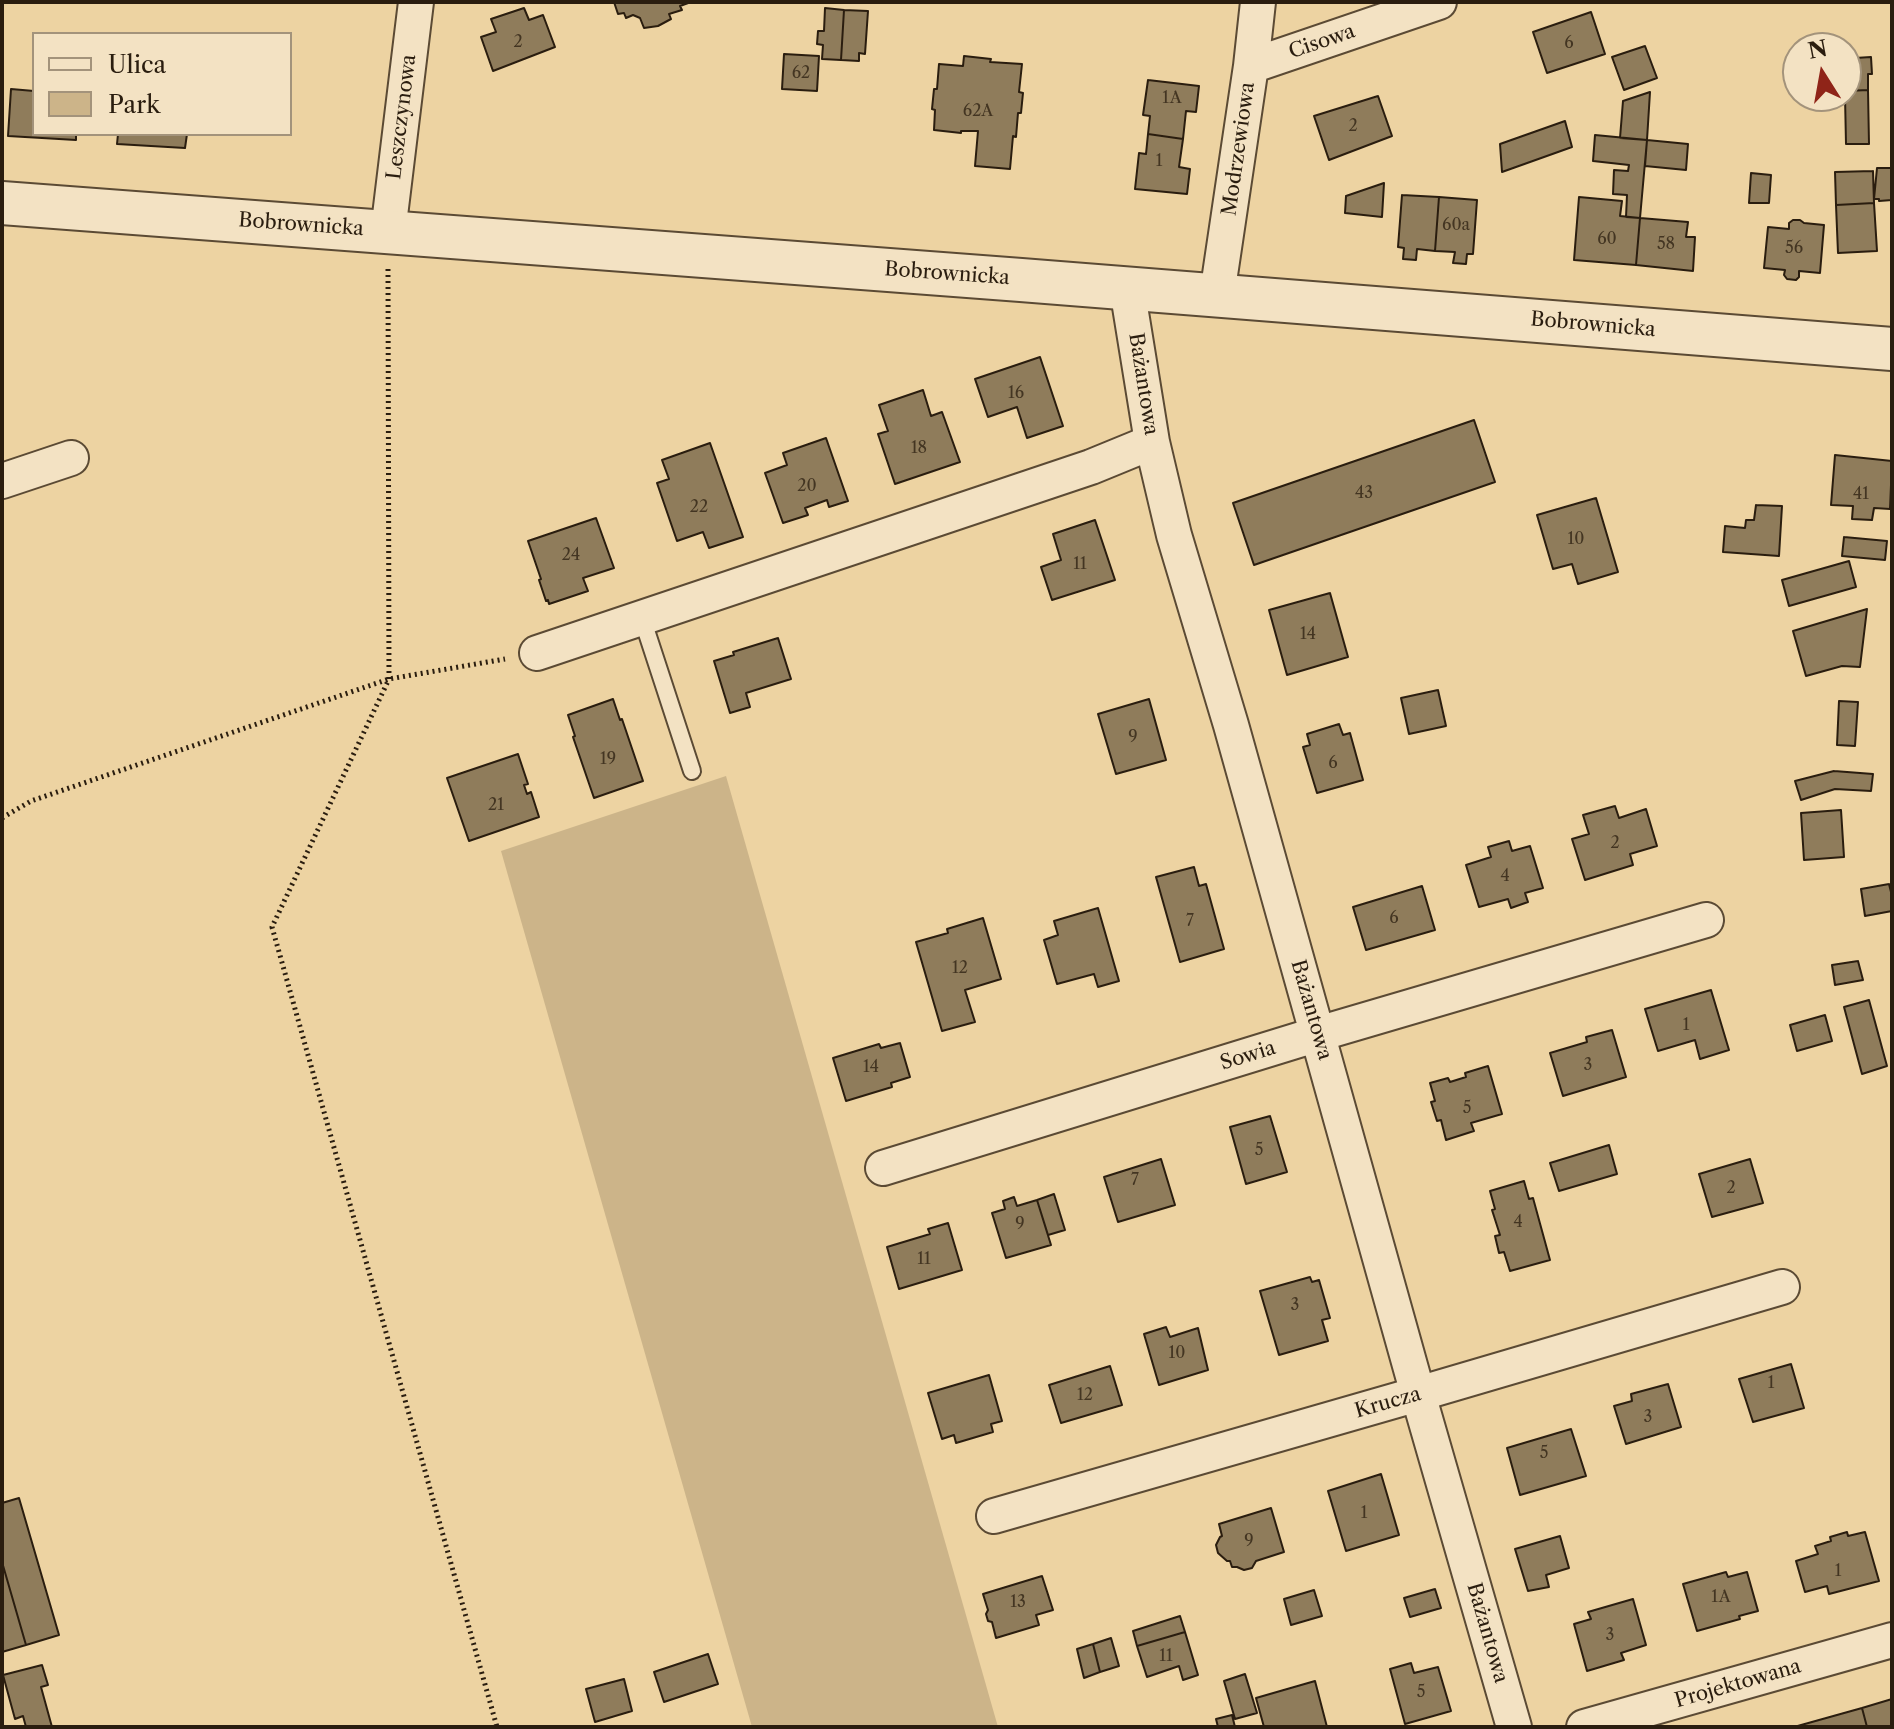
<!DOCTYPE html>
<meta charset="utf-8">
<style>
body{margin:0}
#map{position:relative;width:1894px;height:1729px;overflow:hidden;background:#edd3a2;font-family:"Libre Caslon Text",serif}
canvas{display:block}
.frame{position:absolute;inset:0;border:4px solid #2a1d0f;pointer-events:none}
.legend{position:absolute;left:32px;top:32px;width:260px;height:104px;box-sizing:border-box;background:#f3e2c3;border:2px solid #a3937b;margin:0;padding:10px 14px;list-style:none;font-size:24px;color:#2a1d0f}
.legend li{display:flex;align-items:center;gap:16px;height:40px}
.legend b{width:40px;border:2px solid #a3937b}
.north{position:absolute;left:1782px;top:32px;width:80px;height:80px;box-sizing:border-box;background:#f3e2c3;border:2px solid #a3937b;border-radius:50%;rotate:349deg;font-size:22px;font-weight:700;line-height:32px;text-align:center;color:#2a1d0f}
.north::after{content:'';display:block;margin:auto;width:28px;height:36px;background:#8f2418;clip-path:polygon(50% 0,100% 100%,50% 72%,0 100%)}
</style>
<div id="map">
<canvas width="1894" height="1729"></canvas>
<div class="frame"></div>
<ul class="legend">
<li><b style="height:10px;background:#f3e2c3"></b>Ulica</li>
<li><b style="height:22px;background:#ccb489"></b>Park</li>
</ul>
<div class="north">N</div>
</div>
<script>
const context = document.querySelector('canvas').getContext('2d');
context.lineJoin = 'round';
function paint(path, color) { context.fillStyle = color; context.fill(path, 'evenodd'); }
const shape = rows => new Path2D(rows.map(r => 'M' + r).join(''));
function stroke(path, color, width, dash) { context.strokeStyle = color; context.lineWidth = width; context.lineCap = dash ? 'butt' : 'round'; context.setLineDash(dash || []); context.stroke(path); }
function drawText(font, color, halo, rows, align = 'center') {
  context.font = font + ' "Libre Caslon Text",serif'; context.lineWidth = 6; context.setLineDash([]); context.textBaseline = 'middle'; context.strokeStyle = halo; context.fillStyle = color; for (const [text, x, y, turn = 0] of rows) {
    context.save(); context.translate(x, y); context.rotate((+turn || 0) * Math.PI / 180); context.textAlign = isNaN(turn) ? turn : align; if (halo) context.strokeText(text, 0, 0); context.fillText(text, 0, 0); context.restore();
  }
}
const green = shape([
 [726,776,998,1727,752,1727,501,851]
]);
const building = shape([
 [614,2,691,2,680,6,682,10,669,14,671,19,658,26,644,28,640,18,633,15,626,18,624,13,618,14,614,2],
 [524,8,529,20,543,15,555,47,493,71,481,37,496,32,491,19,524,8],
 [825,8,844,10,841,60,822,59,823,45,817,44,818,31,824,31,825,8],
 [844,10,868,11,865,54,859,53,859,61,841,60,844,10],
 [1591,12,1605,54,1547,73,1533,32,1591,12],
 [1645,46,1657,78,1624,90,1612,57,1645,46],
 [784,54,819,56,817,91,782,89,784,54],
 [964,56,991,59,990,62,1022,64,1019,92,1023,93,1021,113,1018,113,1016,137,1013,136,1010,169,975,166,978,131,961,131,961,133,934,130,935,110,932,109,934,89,937,89,939,64,963,66,964,56],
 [1871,57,1872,74,1868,74,1868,90,1846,91,1846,74,1856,74,1855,58,1871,57],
 [1148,80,1199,86,1196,112,1186,111,1183,139,1148,134,1150,116,1143,115,1148,80],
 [11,89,34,91,34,134,76,134,76,140,8,136,11,89],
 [1868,90,1869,144,1846,144,1845,96,1846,96,1846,91,1868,90],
 [1650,92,1647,140,1620,138,1623,101,1650,92],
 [1378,96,1392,136,1329,160,1314,116,1378,96],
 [1565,121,1572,147,1502,172,1500,144,1565,121],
 [118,134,187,134,185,148,117,144,118,134],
 [1148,134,1183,139,1179,167,1190,169,1187,194,1135,189,1139,153,1146,154,1148,134],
 [1595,135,1647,140,1640,218,1626,217,1627,195,1613,194,1614,170,1628,171,1629,165,1593,161,1595,135],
 [1647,140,1688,144,1686,170,1645,166,1647,140],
 [1877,168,1892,168,1892,200,1879,201,1879,199,1874,199,1877,168],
 [1873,171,1874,203,1836,205,1835,172,1873,171],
 [1751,173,1771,175,1769,203,1749,203,1751,173],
 [1384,183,1382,217,1345,213,1346,196,1384,183],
 [1402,195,1439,197,1435,251,1417,249,1416,260,1403,259,1404,248,1398,247,1402,195],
 [1439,197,1477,200,1473,254,1467,254,1466,264,1453,263,1455,252,1435,251,1439,197],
 [1579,197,1622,201,1620,216,1640,218,1636,265,1574,260,1579,197],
 [1874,203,1877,251,1838,253,1836,205,1874,203],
 [1640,218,1688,222,1686,237,1695,237,1693,271,1636,265,1640,218],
 [1793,220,1800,220,1804,223,1824,225,1820,273,1799,271,1799,277,1796,280,1787,279,1784,275,1785,270,1764,268,1768,227,1789,229,1789,223,1793,220],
 [1040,357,1063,426,1027,438,1017,407,988,417,975,379,1040,357],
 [923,390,931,416,942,412,960,462,895,484,878,434,888,431,879,405,923,390],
 [1474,420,1495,482,1254,565,1233,503,1474,420],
 [826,438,848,501,829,507,827,500,805,508,808,515,783,523,765,473,787,465,783,453,826,438],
 [710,443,743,537,709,548,703,532,677,541,657,483,669,479,662,460,710,443],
 [1835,455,1892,461,1890,509,1874,508,1872,520,1852,519,1853,506,1831,505,1835,455],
 [1596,498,1618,572,1578,584,1572,564,1553,569,1537,515,1596,498],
 [1756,505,1782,506,1779,556,1723,552,1725,526,1745,528,1746,520,1754,520,1756,505],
 [596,518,614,568,583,578,588,591,549,604,548,600,546,601,539,580,541,579,528,541,596,518],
 [1095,520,1115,580,1052,600,1041,567,1061,560,1053,534,1095,520],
 [1844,537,1887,541,1885,560,1842,556,1844,537],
 [1849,561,1856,587,1789,606,1782,580,1849,561],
 [1330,593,1348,657,1287,675,1269,610,1330,593],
 [1867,609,1860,667,1842,666,1806,676,1793,631,1867,609],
 [778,638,791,679,746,693,750,707,730,713,714,661,734,655,733,652,778,638],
 [1438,690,1446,726,1409,734,1401,698,1438,690],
 [613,699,620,720,622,719,643,781,594,798,573,737,575,736,568,715,613,699],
 [1149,699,1166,760,1116,774,1098,714,1149,699],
 [1839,701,1858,702,1855,746,1837,745,1839,701],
 [1339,724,1343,735,1350,733,1363,780,1317,793,1303,747,1310,745,1307,734,1339,724],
 [518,754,528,784,524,785,527,794,531,792,539,817,469,841,447,778,518,754],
 [1834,771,1873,774,1871,791,1835,789,1801,800,1795,781,1834,771],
 [1615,806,1619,818,1646,809,1657,846,1630,854,1633,865,1585,880,1572,839,1589,834,1583,815,1615,806],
 [1841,810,1844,857,1804,860,1801,813,1841,810],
 [1509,841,1512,851,1530,846,1543,888,1525,893,1528,902,1511,908,1508,899,1479,907,1466,865,1491,857,1488,847,1509,841],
 [1194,867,1199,886,1206,884,1224,949,1180,962,1156,877,1194,867],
 [1889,884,1892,896,1892,911,1865,916,1861,889,1889,884],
 [1422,886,1435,930,1366,950,1353,907,1422,886],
 [1098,908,1119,981,1098,987,1094,974,1057,984,1044,940,1058,935,1054,921,1098,908],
 [983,918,1001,979,965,990,975,1022,942,1031,916,942,948,933,947,929,983,918],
 [1858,961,1863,980,1835,985,1832,965,1858,961],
 [1711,990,1729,1050,1700,1059,1695,1040,1658,1051,1645,1009,1711,990],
 [1869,1000,1887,1066,1862,1074,1844,1007,1869,1000],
 [1825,1015,1832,1041,1797,1051,1790,1025,1825,1015],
 [1612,1030,1626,1077,1563,1096,1550,1053,1587,1042,1586,1037,1612,1030],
 [900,1043,910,1077,891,1083,892,1087,846,1101,833,1058,879,1044,881,1048,900,1043],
 [1488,1066,1502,1114,1471,1123,1474,1131,1446,1140,1441,1120,1437,1121,1431,1102,1435,1101,1430,1083,1448,1078,1450,1082,1466,1077,1465,1073,1488,1066],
 [1270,1116,1287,1172,1246,1184,1230,1127,1270,1116],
 [1609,1145,1617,1174,1559,1191,1550,1163,1609,1145],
 [1161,1159,1175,1205,1118,1222,1104,1177,1161,1159],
 [1750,1159,1763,1203,1712,1217,1699,1174,1750,1159],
 [1524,1181,1529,1199,1533,1198,1550,1260,1510,1271,1504,1252,1499,1253,1495,1236,1500,1235,1492,1210,1495,1209,1490,1191,1524,1181],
 [1054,1194,1065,1230,1048,1235,1037,1200,1054,1194],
 [1014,1197,1017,1206,1037,1200,1051,1245,1006,1258,992,1213,1005,1209,1003,1201,1014,1197],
 [948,1223,962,1270,899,1289,887,1247,930,1234,928,1229,948,1223],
 [1310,1277,1312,1282,1319,1280,1330,1318,1322,1320,1328,1341,1279,1355,1260,1291,1310,1277],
 [1166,1327,1170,1337,1198,1328,1208,1370,1159,1385,1144,1334,1166,1327],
 [1791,1364,1804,1408,1753,1422,1739,1379,1791,1364],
 [1110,1366,1122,1405,1061,1423,1049,1385,1110,1366],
 [989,1375,1002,1421,991,1424,993,1432,956,1443,954,1435,942,1439,928,1393,989,1375],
 [1668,1384,1681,1427,1626,1444,1614,1406,1632,1401,1631,1394,1668,1384],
 [1571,1429,1586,1476,1520,1495,1507,1448,1571,1429],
 [1381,1474,1399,1535,1346,1551,1328,1491,1381,1474],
 [19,1498,59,1635,26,1645,2,1562,2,1503,19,1498],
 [1271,1508,1284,1552,1256,1561,1252,1568,1244,1570,1237,1567,1232,1567,1230,1561,1227,1561,1218,1553,1216,1545,1220,1537,1222,1536,1219,1524,1271,1508],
 [1847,1532,1848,1536,1865,1532,1879,1581,1829,1594,1827,1586,1805,1592,1796,1561,1818,1554,1815,1546,1831,1541,1830,1537,1847,1532],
 [1560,1536,1569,1568,1546,1575,1549,1587,1528,1591,1515,1549,1560,1536],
 [2,1562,26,1645,2,1652,2,1562],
 [1726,1572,1728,1577,1747,1572,1758,1611,1739,1616,1740,1619,1697,1631,1683,1584,1726,1572],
 [1042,1576,1053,1610,1036,1615,1039,1625,996,1638,992,1622,988,1621,986,1614,988,1610,983,1594,1042,1576],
 [1435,1589,1441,1608,1410,1617,1404,1598,1435,1589],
 [1314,1590,1322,1616,1291,1625,1284,1599,1314,1590],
 [1633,1599,1646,1645,1621,1653,1624,1660,1587,1671,1574,1624,1591,1619,1588,1612,1633,1599],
 [1180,1616,1185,1632,1137,1646,1133,1631,1180,1616],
 [1185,1632,1198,1675,1183,1680,1179,1666,1147,1677,1137,1646,1185,1632],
 [1111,1638,1119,1666,1100,1672,1093,1644,1111,1638],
 [1093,1644,1100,1672,1084,1678,1077,1649,1093,1644],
 [708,1654,718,1684,664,1702,654,1672,708,1654],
 [1411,1663,1414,1673,1438,1667,1451,1711,1405,1724,1390,1669,1411,1663],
 [42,1665,48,1685,41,1687,52,1727,26,1727,23,1716,15,1719,3,1675,42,1665],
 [1245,1674,1257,1713,1235,1719,1224,1681,1245,1674],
 [624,1679,632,1711,595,1722,586,1689,624,1679],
 [1315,1681,1327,1727,1264,1727,1256,1698,1315,1681],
 [1892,1699,1892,1727,1867,1727,1862,1708,1892,1699],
 [1862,1708,1867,1727,1794,1727,1862,1708],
 [1232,1715,1235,1727,1218,1727,1216,1719,1232,1715]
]);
const path = shape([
 [388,269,389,679,272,927,497,1727],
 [2,818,31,801,389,679,505,659]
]);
const service = shape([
 [642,618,692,771]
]);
const minor = shape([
 [1251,66,1439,2],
 [388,232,416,2],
 [1127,288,1152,442,1174,535,1231,725,1418,1394,1514,1727],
 [1217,295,1251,66,1258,2],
 [2,481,71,458],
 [537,653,1091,467,1152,442],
 [883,1168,1318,1034,1706,920],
 [994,1516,1418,1394,1782,1287],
 [1584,1727,1892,1640]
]);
const tertiary = shape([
 [2,203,1021,280,1892,349]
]);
const numberNames = [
 ["2",518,42],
 ["6",1569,43],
 ["62",801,73],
 ["1A",1172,98],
 ["62A",978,111],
 ["2",1353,126],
 ["1",1159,161],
 ["60a",1456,225],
 ["60",1607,239],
 ["58",1666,244],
 ["56",1794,248],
 ["16",1016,393],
 ["18",919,448],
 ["20",807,486],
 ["43",1364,493],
 ["41",1861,494],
 ["22",699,507],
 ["10",1576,539],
 ["24",571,555],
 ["11",1080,564],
 ["14",1308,634],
 ["9",1133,737],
 ["19",608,759],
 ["6",1333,763],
 ["21",496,805],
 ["2",1615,843],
 ["4",1505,876],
 ["6",1394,918],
 ["7",1190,921],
 ["12",960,968],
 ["1",1686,1025],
 ["3",1588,1065],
 ["14",871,1067],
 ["5",1467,1108],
 ["5",1259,1150],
 ["7",1135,1180],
 ["2",1731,1188],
 ["4",1518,1222],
 ["9",1020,1224],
 ["11",924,1259],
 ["3",1295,1305],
 ["10",1177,1353],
 ["1",1771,1383],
 ["12",1085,1395],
 ["3",1648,1417],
 ["5",1544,1453],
 ["1",1364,1513],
 ["9",1249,1541],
 ["1",1838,1571],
 ["1A",1721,1597],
 ["13",1018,1602],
 ["3",1610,1635],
 ["11",1166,1656],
 ["5",1421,1692]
];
const streetNames = [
 ["Cisowa",1322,42,-19],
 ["Leszczynowa",402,117,-83],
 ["Modrzewiowa",1239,149,-82],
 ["Bobrownicka",301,225,4],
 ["Bobrownicka",947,274,4],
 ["Bobrownicka",1593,325,5],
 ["Bażantowa",1143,384,81],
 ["Bażantowa",1311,1010,74],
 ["Sowia",1248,1056,-17],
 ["Krucza",1388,1403,-16],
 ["Bażantowa",1487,1633,74],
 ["Projektowana",1738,1684,-16]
];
paint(green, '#ccb489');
paint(building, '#8f7c5b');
stroke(building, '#2a1d0f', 2);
stroke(service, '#5b4a34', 20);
stroke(minor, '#5b4a34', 38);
stroke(tertiary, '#5b4a34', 46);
stroke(path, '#2a1d0f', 5, [2, 4]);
stroke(service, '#f3e2c3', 16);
stroke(minor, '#f3e2c3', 34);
stroke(tertiary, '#f3e2c3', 42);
drawText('16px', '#433522', null, numberNames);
drawText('20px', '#2a1d0f', '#f3e2c3', streetNames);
</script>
